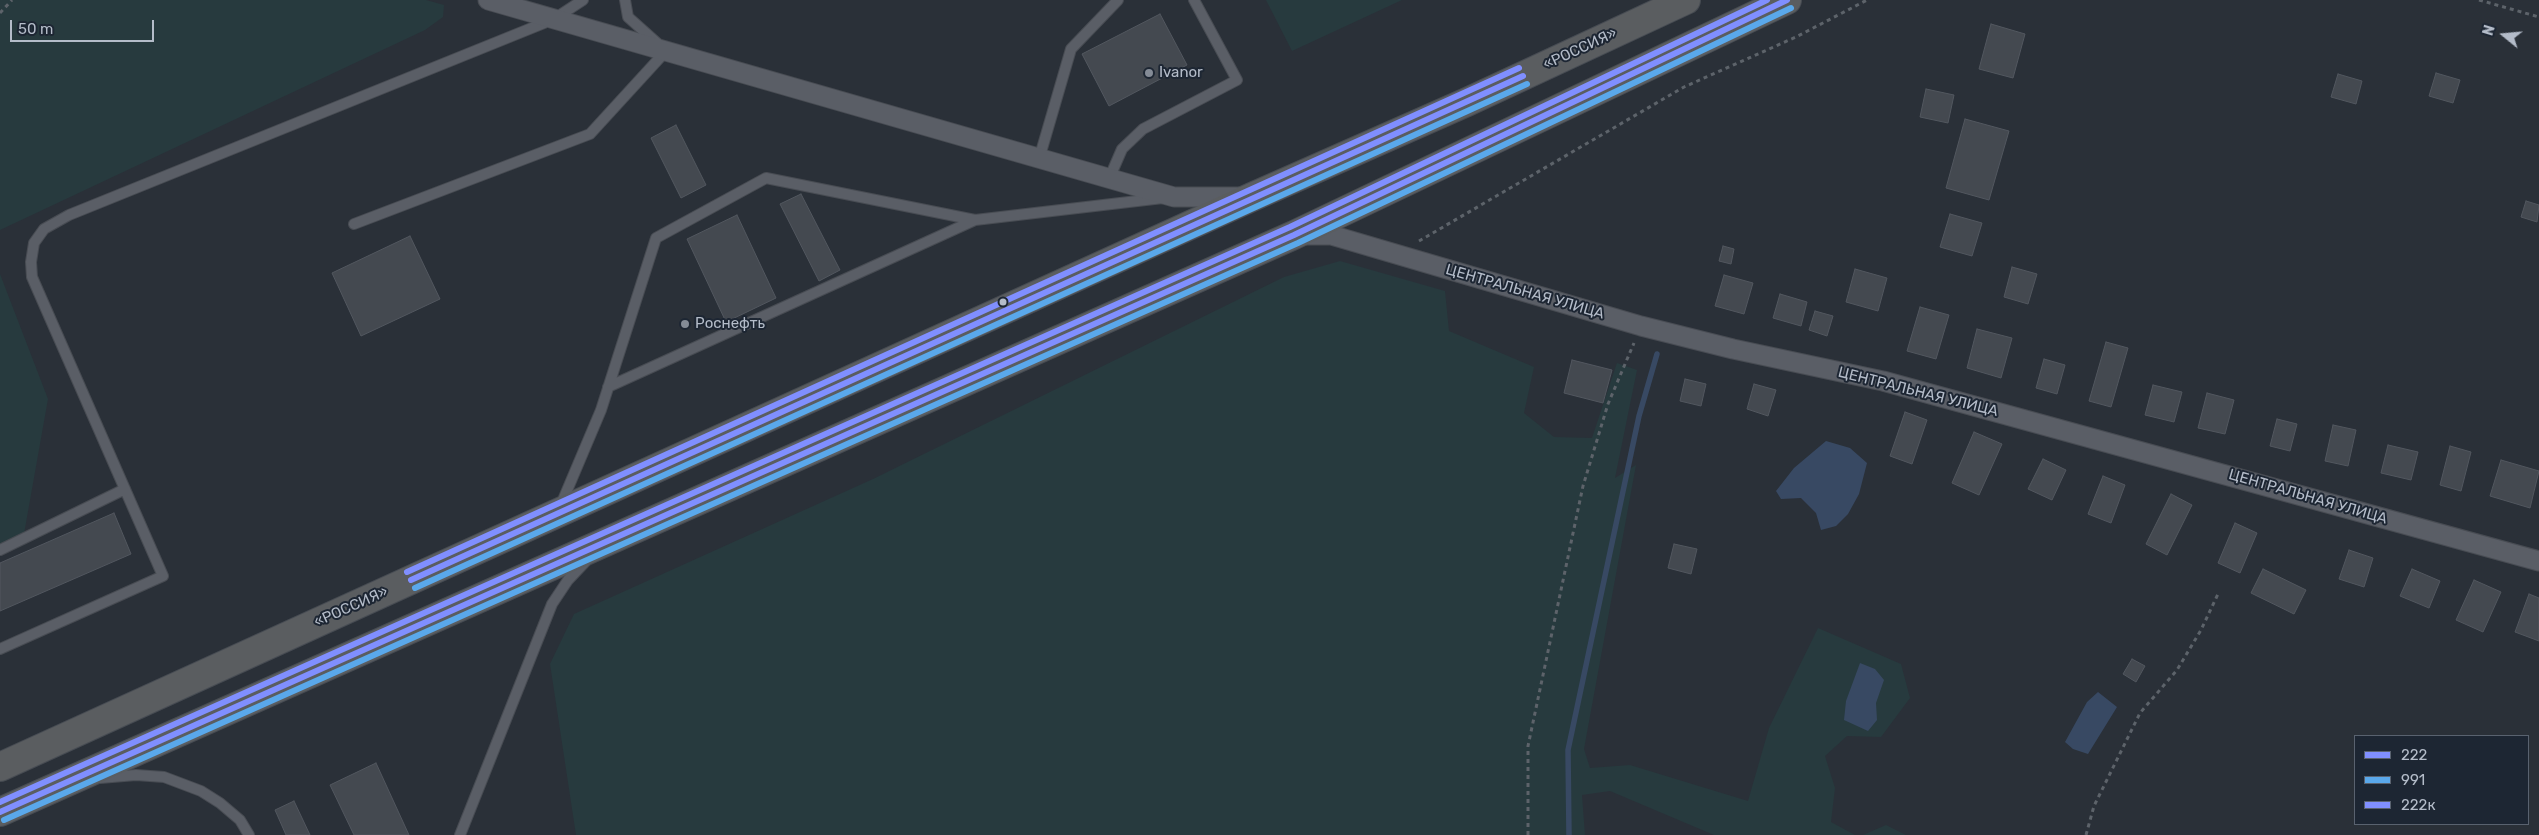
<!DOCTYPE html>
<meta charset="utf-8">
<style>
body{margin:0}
#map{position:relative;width:2539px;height:835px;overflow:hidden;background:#2a3038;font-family:Rubik,sans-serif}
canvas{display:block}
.legend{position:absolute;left:2354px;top:735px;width:175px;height:90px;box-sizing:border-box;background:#1d2633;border:1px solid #59626f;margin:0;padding:6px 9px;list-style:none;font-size:15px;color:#b4bcc9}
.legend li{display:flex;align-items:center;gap:10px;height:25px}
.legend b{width:25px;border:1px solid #59626f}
.north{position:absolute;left:2479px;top:10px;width:50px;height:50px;-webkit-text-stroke:4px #1d2633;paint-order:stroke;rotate:287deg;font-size:14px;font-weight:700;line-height:20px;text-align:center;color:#b4bcc9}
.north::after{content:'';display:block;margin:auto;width:18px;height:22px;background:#b4bcc9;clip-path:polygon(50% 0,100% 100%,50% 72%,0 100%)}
.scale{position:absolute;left:10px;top:20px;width:144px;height:22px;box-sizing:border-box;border:2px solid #b4bcc9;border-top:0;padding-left:6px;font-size:15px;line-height:18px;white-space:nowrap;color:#b4bcc9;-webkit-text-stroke:4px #1d2633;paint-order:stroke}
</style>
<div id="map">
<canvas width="2539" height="835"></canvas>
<ul class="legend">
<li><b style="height:6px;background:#808fff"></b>222</li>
<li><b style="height:6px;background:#5aa8eb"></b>991</li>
<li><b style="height:6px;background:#808fff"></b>222к</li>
</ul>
<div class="north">N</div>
<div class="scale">50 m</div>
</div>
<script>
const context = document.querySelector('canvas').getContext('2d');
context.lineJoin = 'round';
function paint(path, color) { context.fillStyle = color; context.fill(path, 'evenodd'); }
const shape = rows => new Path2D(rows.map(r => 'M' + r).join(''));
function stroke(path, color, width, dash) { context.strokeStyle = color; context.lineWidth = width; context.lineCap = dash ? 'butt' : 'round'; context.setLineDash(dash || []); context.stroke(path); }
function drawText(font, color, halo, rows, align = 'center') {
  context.font = font + ' Rubik,sans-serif'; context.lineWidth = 4; context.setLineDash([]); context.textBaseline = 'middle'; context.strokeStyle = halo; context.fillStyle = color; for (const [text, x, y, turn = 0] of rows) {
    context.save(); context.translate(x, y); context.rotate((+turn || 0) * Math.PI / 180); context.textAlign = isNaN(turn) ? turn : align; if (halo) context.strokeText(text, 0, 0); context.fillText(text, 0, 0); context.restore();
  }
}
const green = shape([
 [0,0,426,0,444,5,443,17,425,30,0,230],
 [1266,0,1402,0,1292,51],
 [1340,261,1445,291,1449,331,1534,367,1524,413,1554,437,1592,438,1617,363,1637,370,1615,478,1636,465,1584,749,1590,768,1630,765,1748,801,1769,728,1818,628,1901,664,1910,698,1881,737,1847,736,1825,756,1835,788,1831,822,1855,835,1714,835,1610,791,1582,795,1585,835,576,835,550,664,574,614,873,479,1284,277],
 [0,274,48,399,24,534,0,545],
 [1886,825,1906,835,1863,835]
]);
const water = shape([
 [1826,441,1850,448,1867,463,1859,494,1848,514,1836,526,1821,530,1816,513,1801,498,1781,499,1776,491,1794,468],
 [1860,663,1875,669,1884,680,1876,703,1877,720,1868,731,1844,720,1846,701],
 [2098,692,2117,707,2088,754,2073,749,2065,742,2087,702]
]);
const stream = shape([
 [1569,835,1568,750,1639,416,1657,354]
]);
const building = shape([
 [1160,14,1187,65,1109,106,1082,54,1160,14],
 [1991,24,2025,34,2013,78,1979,69,1991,24],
 [2436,73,2460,80,2453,103,2429,96,2436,73],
 [2338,74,2362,81,2356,104,2331,97,2338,74],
 [1926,89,1954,95,1948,123,1920,117,1926,89],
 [1965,119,2009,131,1989,200,1946,188,1965,119],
 [676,125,706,185,681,198,651,138,676,125],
 [801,194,840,270,819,281,780,204,801,194],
 [2526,201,2539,205,2537,222,2521,217,2526,201],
 [1950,214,1982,223,1972,256,1940,247,1950,214],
 [737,215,776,298,726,322,687,239,737,215],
 [410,236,440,299,361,336,332,273,410,236],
 [1723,246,1734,249,1731,264,1719,261,1723,246],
 [2012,267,2037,274,2028,304,2004,297,2012,267],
 [1855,269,1887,278,1878,311,1846,302,1855,269],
 [1724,275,1753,283,1744,314,1715,306,1724,275],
 [1780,294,1807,302,1801,326,1773,318,1780,294],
 [1920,307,1949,315,1936,359,1907,351,1920,307],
 [1815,311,1833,316,1827,336,1809,330,1815,311],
 [1977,329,2012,338,2001,378,1967,368,1977,329],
 [2106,342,2128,348,2111,407,2089,401,2106,342],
 [2044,359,2065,365,2057,394,2036,388,2044,359],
 [1572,360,1612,370,1603,403,1564,393,1572,360],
 [1685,379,1706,384,1701,406,1680,401,1685,379],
 [1754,384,1776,390,1768,416,1747,409,1754,384],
 [2153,385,2182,392,2174,422,2145,415,2153,385],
 [2207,393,2234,400,2225,434,2198,428,2207,393],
 [1905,412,1927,420,1912,464,1890,456,1905,412],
 [2277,419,2297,424,2290,451,2270,446,2277,419],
 [2333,425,2356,430,2348,466,2325,461,2333,425],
 [1974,432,2002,444,1979,495,1952,483,1974,432],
 [2388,445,2418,452,2411,480,2381,473,2388,445],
 [2450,446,2471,452,2461,491,2440,485,2450,446],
 [2043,459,2066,470,2052,500,2028,489,2043,459],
 [2501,460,2539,471,2530,508,2490,496,2501,460],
 [2103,476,2125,485,2111,523,2088,514,2103,476],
 [2171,494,2192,505,2167,555,2146,544,2171,494],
 [114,513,131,554,0,611,0,563,114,513],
 [2235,523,2257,533,2240,573,2218,563,2235,523],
 [1674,544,1697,549,1691,574,1668,568,1674,544],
 [2349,550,2373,558,2364,587,2339,579,2349,550],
 [2263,569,2306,590,2294,614,2251,593,2263,569],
 [2412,569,2440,581,2429,608,2400,596,2412,569],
 [2474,580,2501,592,2483,632,2456,620,2474,580],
 [2529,594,2539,598,2539,641,2515,632,2529,594],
 [2132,659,2145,666,2136,682,2123,674,2132,659],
 [376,763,409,835,354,835,330,785,376,763],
 [294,801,310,835,286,835,275,810,294,801]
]);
const path = shape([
 [2479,0,2539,17],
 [0,13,12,0],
 [1419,241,1684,87,1796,37,1867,0],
 [1528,835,1528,746,1583,486,1608,404,1634,343],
 [2086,835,2094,806,2140,713,2177,670,2201,630,2218,594]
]);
const lane = shape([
 [1039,159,1071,49,1118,0],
 [1109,179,1122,149,1143,129,1237,80,1194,0],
 [354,224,590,134,666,51,628,17,625,0],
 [608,387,975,220],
 [560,507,601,410,656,238,766,178,975,220,1163,198],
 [0,550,125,489],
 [0,649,163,576,32,277,31,262,34,243,44,229,69,215,554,19,583,0],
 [100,778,136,775,164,777,201,791,220,803,240,820,249,835],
 [460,835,552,604,568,580,586,561]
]);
const street = shape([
 [488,0,1174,197,1241,197],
 [1301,235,1331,235,1641,326,1733,349,1883,381,2539,561]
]);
const highway = shape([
 [0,767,1252,197,1467,102,1686,0],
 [0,812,1294,235,1787,0]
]);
const bus1 = shape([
 [411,580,1523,76],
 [0,812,1294,235,1787,0]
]);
const bus2 = shape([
 [415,588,1527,84],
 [4,820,1298,243,1791,8]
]);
const bus3 = shape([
 [407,572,1519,68],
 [0,802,1290,227,1767,0]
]);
const markers = [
 [1149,73,5,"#848b96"],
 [1003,302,4.5,"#b4bcc9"],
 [685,324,5,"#848b96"]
];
const streetNames = [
 ["«РОССИЯ»",1580,49,-25],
 ["ЦЕНТРАЛЬНАЯ УЛИЦА",1525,292,16],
 ["ЦЕНТРАЛЬНАЯ УЛИЦА",1918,392,14],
 ["ЦЕНТРАЛЬНАЯ УЛИЦА",2308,497,16],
 ["«РОССИЯ»",351,607,-24]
];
const poiNames = [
 ["Ivanor",1159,73],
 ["Роснефть",695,324]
];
paint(green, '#273a3e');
paint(water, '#384963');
stroke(stream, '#384963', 5.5);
paint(building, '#444950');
stroke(building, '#52575f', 1);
stroke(lane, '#484c53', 12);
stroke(street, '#484c53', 21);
stroke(highway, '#474c53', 30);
stroke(path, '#5d636a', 3, [4, 4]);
stroke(lane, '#5a5e66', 10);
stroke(street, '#5a5e66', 19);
stroke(highway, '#5a5d60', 28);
stroke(bus1, '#808fff', 6);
stroke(bus2, '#5aa8eb', 6);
stroke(bus3, '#808fff', 6);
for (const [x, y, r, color] of markers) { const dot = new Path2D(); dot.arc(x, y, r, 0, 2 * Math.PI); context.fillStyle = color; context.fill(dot); stroke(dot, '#1d2633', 2); }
drawText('15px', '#b4bcc9', '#1d2633', streetNames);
drawText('15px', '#b4bcc9', '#1d2633', poiNames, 'left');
</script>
